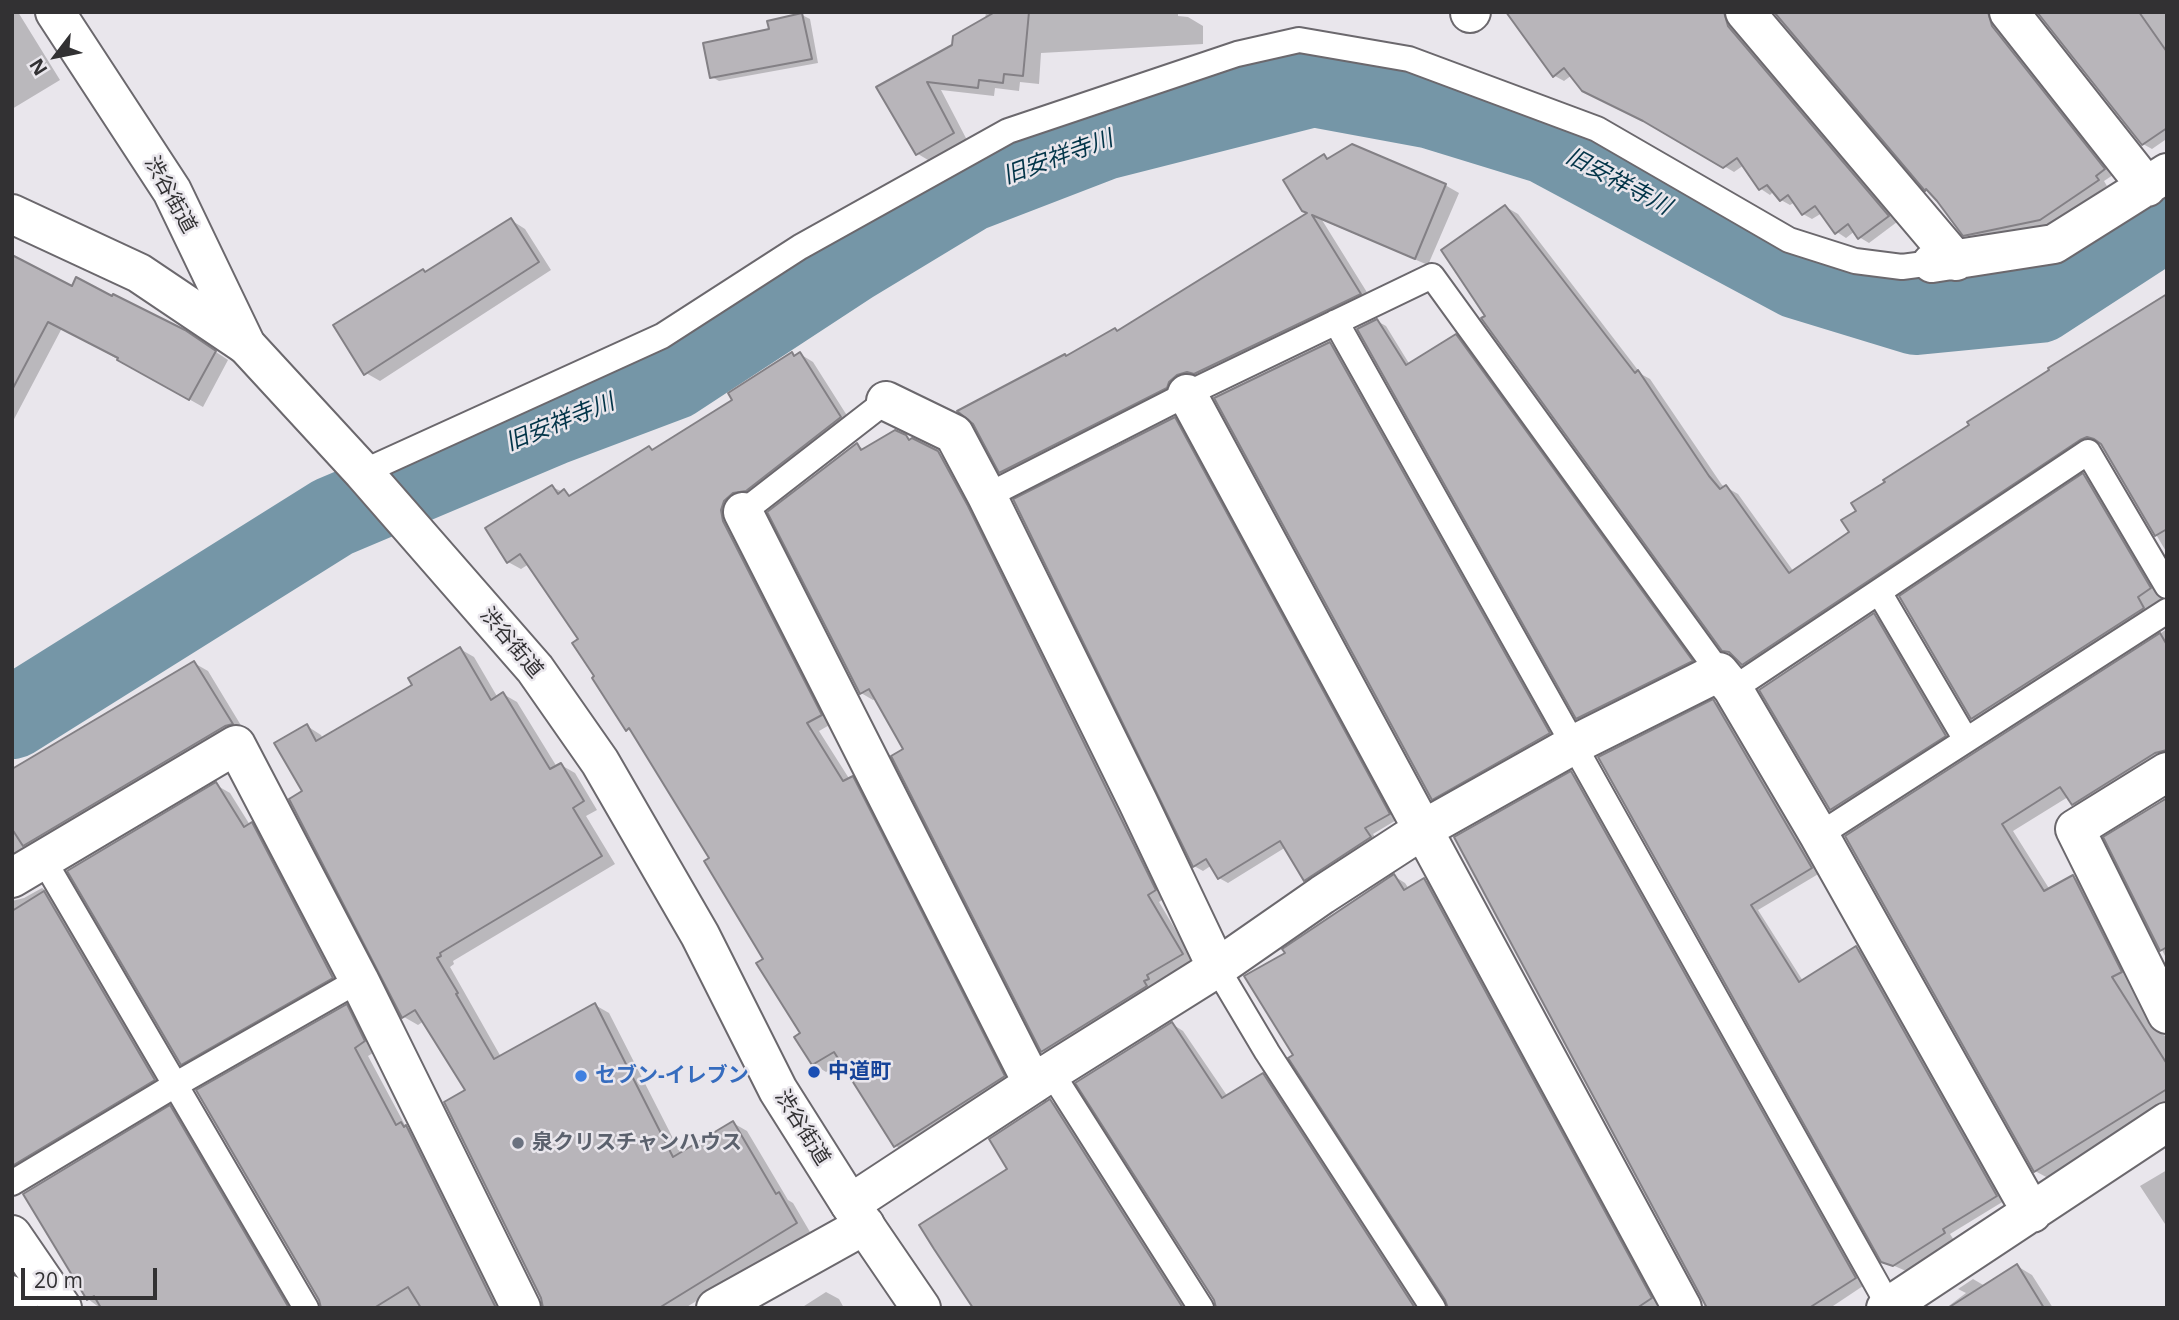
<!DOCTYPE html>
<meta charset="utf-8">
<style>
body{margin:0}
#map{position:relative;width:2179px;height:1320px;overflow:hidden;background:#e9e6ec;font-family:"Open Sans",sans-serif}
canvas{display:block}
.frame{position:absolute;inset:0;border:14px solid #323133;pointer-events:none}
.north{position:absolute;left:21px;top:21px;width:70px;height:70px;-webkit-text-stroke:5px #e9e6ec;paint-order:stroke;rotate:238deg;font-size:19px;font-weight:700;line-height:28px;text-align:center;color:#323133}
.north::after{content:'';display:block;margin:auto;width:24px;height:32px;background:#323133;clip-path:polygon(50% 0,100% 100%,50% 72%,0 100%)}
.scale{position:absolute;left:21px;top:1268px;width:136px;height:32px;box-sizing:border-box;border:4px solid #323133;border-top:0;padding-left:9px;font-size:21px;line-height:24px;white-space:nowrap;color:#323133;-webkit-text-stroke:5px #e9e6ec;paint-order:stroke}
</style>
<div id="map">
<canvas width="2179" height="1320"></canvas>
<div class="frame"></div>
<div class="north">N</div>
<div class="scale">20 m</div>
</div>
<script>
const context = document.querySelector('canvas').getContext('2d');
context.lineJoin = 'round';
function paint(path, color) { context.fillStyle = color; context.fill(path, 'evenodd'); }
const shape = rows => new Path2D(rows.map(r => 'M' + r).join(''));
function stroke(path, color, width, dash) { context.strokeStyle = color; context.lineWidth = width; context.lineCap = dash ? 'butt' : 'round'; context.setLineDash(dash || []); context.stroke(path); }
function drawText(font, color, halo, rows, align = 'center') {
  context.font = font + ' "Open Sans","Noto Sans JP",sans-serif'; context.lineWidth = 5; context.setLineDash([]); context.textBaseline = 'middle'; context.strokeStyle = halo; context.fillStyle = color; for (const [text, x, y, turn = 0] of rows) {
    context.save(); context.translate(x, y); context.rotate((+turn || 0) * Math.PI / 180); context.textAlign = isNaN(turn) ? turn : align; if (halo) context.strokeText(text, 0, 0); context.fillText(text, 0, 0); context.restore();
  }
}
const shadow = shape([
 [12,12,18,12,60,80,12,109],
 [986,12,1178,12,1178,16,1188,17,1203,26,1203,44,1041,53,1039,84,1020,82,1019,91,995,88,994,96,941,90,968,142,933,163,918,154,878,88,953,46,985,20],
 [1526,12,1733,12,1732,22,1737,33,1897,222,1869,243,1859,237,1855,231,1846,238,1837,232,1822,213,1812,219,1803,214,1795,202,1790,205,1781,200,1774,191,1770,195,1761,189,1744,165,1734,172,1572,75,1564,81,1555,76,1514,20],
 [1776,12,1998,12,2113,175,2104,181,2107,186,2050,225,1974,240,1964,234,1931,192,1926,189],
 [2039,12,2167,12,2167,142,2165,140,2152,149,2143,144],
 [802,15,810,19,818,63,719,81,712,77,771,31],
 [1324,156,1330,159,1445,185,1459,193,1428,265,1322,220,1373,302,1014,479,1001,472,1067,357,1118,332,1310,214],
 [1506,207,1518,214,1641,374,1650,379,1722,485,1738,494,1794,572,1851,533,1971,425,2167,296,2167,553,2102,443,2093,446,1755,671,1723,649],
 [511,220,525,229,551,270,380,381,366,373,427,273],
 [12,259,72,288,198,340,228,360,203,407,62,328,12,423],
 [1377,321,1386,326,1410,365,1456,336,1465,341,1700,666,1586,723,1577,718],
 [1330,344,1338,348,1557,738,1441,803,1433,798],
 [792,354,796,357,800,354,813,362,853,425,746,499,833,723,819,731,850,780,853,778,865,786,1017,1084,908,1153,896,1146,843,1061,826,1072,813,1064,802,1034,765,959,712,859,634,733,627,729,596,677,581,640,529,564,521,569,508,562,552,487,572,496,649,448,654,451,735,401],
 [1175,419,1184,424,1398,819,1373,834,1379,843,1315,884,1306,879,1286,847,1228,883,1219,878,1212,865,1203,871,1194,866],
 [895,432,950,460,1167,897,1159,902,1194,961,1158,982,1160,986,1055,1058,1043,1051,893,756,905,750,877,698,873,700,861,693,857,445,865,450],
 [2083,475,2091,479,2165,603,1980,722,1972,718,1901,597],
 [1874,615,1883,620,1954,741,1840,814,1831,809],
 [2167,629,2167,761,2085,811,2073,804,2068,797,2013,831,2050,890,2073,877,2086,884,2160,1033,2167,1037,2167,1104,2048,1178,2035,1171,1847,837],
 [460,649,474,657,498,698,503,694,517,702,557,767,561,765,575,773,597,810,586,816,615,864,453,961,454,964,450,967,501,1057,595,1005,609,1013,681,1154,733,1123,747,1131,788,1200,793,1203,810,1232,685,1308,544,1308,467,1090,424,1021,418,1025,404,1017,291,800,304,792,307,726,321,735,323,739,415,685],
 [194,663,208,671,245,732,12,870,12,771],
 [1713,701,1722,706,1820,873,1758,910,1803,981,1856,948,1865,952,2004,1201,1950,1234,1957,1245,1913,1274,1883,1261,1600,758],
 [1571,773,1583,780,1866,1284,1830,1308,1705,1308],
 [216,785,230,793,250,825,266,832,346,986,196,1071,182,1063],
 [2167,800,2167,960,2106,838],
 [1394,876,1405,883,1409,889,1424,880,1435,886,1664,1308,1450,1308,1447,1299,1296,1055,1287,953],
 [42,888,56,896,168,1088,12,1169,12,901,24,898],
 [347,1006,361,1014,378,1050,368,1056,406,1127,420,1135,506,1308,322,1308],
 [1172,1024,1183,1031,1228,1097,1263,1075,1274,1082,1421,1308,1218,1308],
 [1050,1101,1062,1107,1189,1308,976,1308],
 [170,1107,184,1116,297,1308,100,1308,88,1299],
 [2167,1170,2167,1227,2140,1186],
 [2017,1266,2032,1275,2053,1308,1946,1308,1966,1293,1958,1289,1973,1279,1985,1286],
 [826,1292,839,1299,844,1308,801,1308]
]);
const river = shape([
 [12,718,333,517,551,425,673,379,850,263,969,191,1104,139,1313,86,1432,108,1546,143,1798,278,1916,314,2039,302,2167,219]
]);
const building = shape([
 [995,12,1029,12,1023,76,1004,74,1003,83,979,80,978,88,927,82,954,133,916,155,876,87,952,45,953,36,995,12],
 [1506,12,1724,12,1728,26,1889,216,1858,239,1848,224,1835,234,1815,206,1802,215,1788,195,1780,201,1767,185,1759,190,1737,158,1723,168,1643,121,1582,91,1564,68,1553,77,1506,12],
 [1774,12,1988,12,1992,26,2105,169,2096,176,2099,180,2040,220,1963,236,1937,201,1926,189,1925,191,1774,12],
 [2037,12,2139,12,2167,52,2167,128,2142,145,2037,12],
 [802,13,812,59,710,78,703,43,769,29,767,21,802,13],
 [1352,144,1446,184,1415,259,1312,215,1361,294,1194,374,1187,372,1177,375,1169,382,1167,388,999,473,973,424,957,411,1065,354,1066,356,1115,328,1117,331,1307,213,1302,211,1283,180,1324,154,1327,159,1352,144],
 [1505,205,1635,373,1638,370,1709,476,1720,489,1726,485,1789,573,1849,532,1841,520,1856,511,1851,503,1885,482,1883,480,1969,425,1967,422,2049,370,2048,368,2167,294,2167,529,2155,536,2101,444,2094,439,2087,437,2080,440,1742,665,1729,652,1722,651,1481,318,1485,316,1441,250,1505,205],
 [511,218,539,262,364,375,333,325,423,269,425,272,511,218],
 [12,255,72,286,76,277,112,296,113,294,185,330,216,351,189,400,117,360,118,358,48,322,12,390,12,255],
 [1377,319,1406,365,1456,334,1693,661,1576,719,1357,329,1377,319],
 [1330,342,1550,733,1432,800,1214,398,1330,342],
 [792,352,794,356,800,352,841,417,746,491,733,493,724,501,721,510,723,521,822,715,807,723,843,781,853,776,1005,1076,894,1147,834,1052,812,1065,794,1037,800,1033,756,963,763,959,704,861,709,858,629,728,626,731,592,678,594,676,572,643,578,639,520,554,507,563,485,528,552,485,558,494,564,489,569,496,649,446,652,450,732,400,728,393,792,352],
 [1175,417,1390,814,1365,828,1371,837,1304,881,1280,841,1218,879,1206,859,1193,867,1013,499,1175,417],
 [895,430,906,435,909,440,912,438,938,451,968,506,1156,890,1148,895,1183,954,1147,975,1149,979,1144,981,1147,986,1041,1052,891,756,903,749,869,689,860,694,767,512,857,443,861,450,895,430],
 [2083,473,2151,588,2138,597,2144,608,1971,719,1899,596,2083,473],
 [1874,613,1946,736,1830,810,1759,690,1874,613],
 [2160,633,2167,645,2167,750,2155,753,2072,805,2060,787,2002,824,2044,891,2073,875,2122,972,2112,977,2167,1064,2167,1089,2034,1172,1845,836,2160,633],
 [460,647,491,700,503,692,550,769,561,763,584,801,573,808,602,856,440,953,441,956,437,958,458,993,456,994,494,1059,595,1003,673,1157,733,1121,776,1194,779,1192,797,1223,659,1308,543,1308,541,1298,444,1102,465,1090,415,1010,402,1018,289,799,302,791,274,743,307,724,316,741,412,685,408,678,460,647],
 [194,661,233,724,225,726,23,846,12,829,12,769,194,661],
 [1713,699,1812,868,1751,905,1799,982,1856,946,1997,1196,1943,1229,1945,1233,1893,1266,1881,1262,1598,757,1713,699],
 [1571,771,1856,1278,1809,1308,1707,1308,1454,837,1571,771],
 [216,782,244,827,252,822,333,978,181,1065,67,871,216,782],
 [2167,798,2167,947,2160,951,2103,837,2167,798],
 [1394,874,1404,890,1424,878,1652,1298,1637,1308,1448,1308,1445,1300,1288,1058,1293,1055,1244,976,1285,953,1282,949,1394,874],
 [44,891,155,1080,12,1166,12,911,44,891],
 [347,1004,365,1041,355,1048,396,1125,401,1122,404,1127,406,1125,496,1308,421,1308,408,1287,374,1308,321,1308,319,1300,196,1090,347,1004],
 [1172,1022,1222,1098,1263,1073,1415,1308,1216,1308,1214,1300,1075,1083,1172,1022],
 [1050,1099,1183,1308,973,1308,934,1249,919,1225,1007,1169,989,1139,1050,1099],
 [170,1105,289,1308,101,1308,94,1296,87,1300,23,1194,170,1105],
 [2017,1264,2044,1308,1948,1308,2017,1264]
]);
const lane = shape([
 [1336,322,1889,1306],
 [363,472,662,336,800,247,1008,131,1237,54,1299,40,1409,59,1597,129,1789,240,1855,261,1902,267,1932,263],
 [987,496,1187,394,1432,276,1719,672],
 [743,512,886,401],
 [1879,592,1966,740],
 [1733,689,2088,452,2167,586],
 [1819,835,2167,611],
 [43,859,306,1308],
 [1217,968,1267,1052,1433,1308],
 [1051,1072,1201,1308],
 [12,1183,175,1085,359,980],
 [12,1288,26,1308]
]);
const street = shape([
 [1745,12,1956,261],
 [2009,12,2147,187],
 [1470,13,1471,12],
 [12,214,139,273,246,345],
 [1932,263,2054,244,2167,173],
 [1187,394,1682,1308],
 [886,401,954,434,987,496,1138,802,1217,968],
 [743,512,1033,1084],
 [2167,772,2075,829,2167,1014],
 [12,878,236,745,359,980,521,1308],
 [850,1204,1051,1072,1217,968,1322,895,1422,830,1575,744,1719,672,1733,689,1819,835,2032,1213],
 [12,1235,62,1308],
 [716,1308,865,1225],
 [1886,1308,2167,1122]
]);
const secondary = shape([
 [55,12,172,191,246,345,363,472,535,669,600,762,700,935,778,1090,850,1204,921,1308]
]);
const markers = [
 [814,1072,7,"#1a4fb4"],
 [581,1076,7,"#3f7fe0"],
 [518,1143,7,"#6b7280"]
];
const streetNames = [
 ["渋谷街道",170,195,61],
 ["渋谷街道",511,643,50],
 ["渋谷街道",802,1128,58]
];
const transitNames = [
 ["中道町",828,1072]
];
const shopNames = [
 ["セブン-イレブン",595,1076]
];
const worshipNames = [
 ["泉クリスチャンハウス",532,1143]
];
const waterNames = [
 ["旧安祥寺川",1058,158,-20],
 ["旧安祥寺川",1618,182,28],
 ["旧安祥寺川",560,423,-22]
];
paint(shadow, '#0003');
stroke(river, '#7596a7', 82);
paint(building, '#b8b5ba');
stroke(building, '#838085', 2);
stroke(lane, '#6b686d', 28);
stroke(street, '#6b686d', 42);
stroke(secondary, '#6b686d', 42);
stroke(lane, '#fff', 24);
stroke(street, '#fff', 38);
stroke(secondary, '#fff', 38);
for (const [x, y, r, color] of markers) { const dot = new Path2D(); dot.arc(x, y, r, 0, 2 * Math.PI); context.fillStyle = color; context.fill(dot); stroke(dot, '#e9e6ec', 2.5); }
drawText('21px', '#323133', '#e9e6ec', streetNames);
drawText('bold 21px', '#164399', '#e9e6ec', transitNames, 'left');
drawText('bold 21px', '#366cbe', '#e9e6ec', shopNames, 'left');
drawText('bold 21px', '#5b616d', '#e9e6ec', worshipNames, 'left');
drawText('italic 23px', '#023448', '#e9e6ec', waterNames);
</script>
